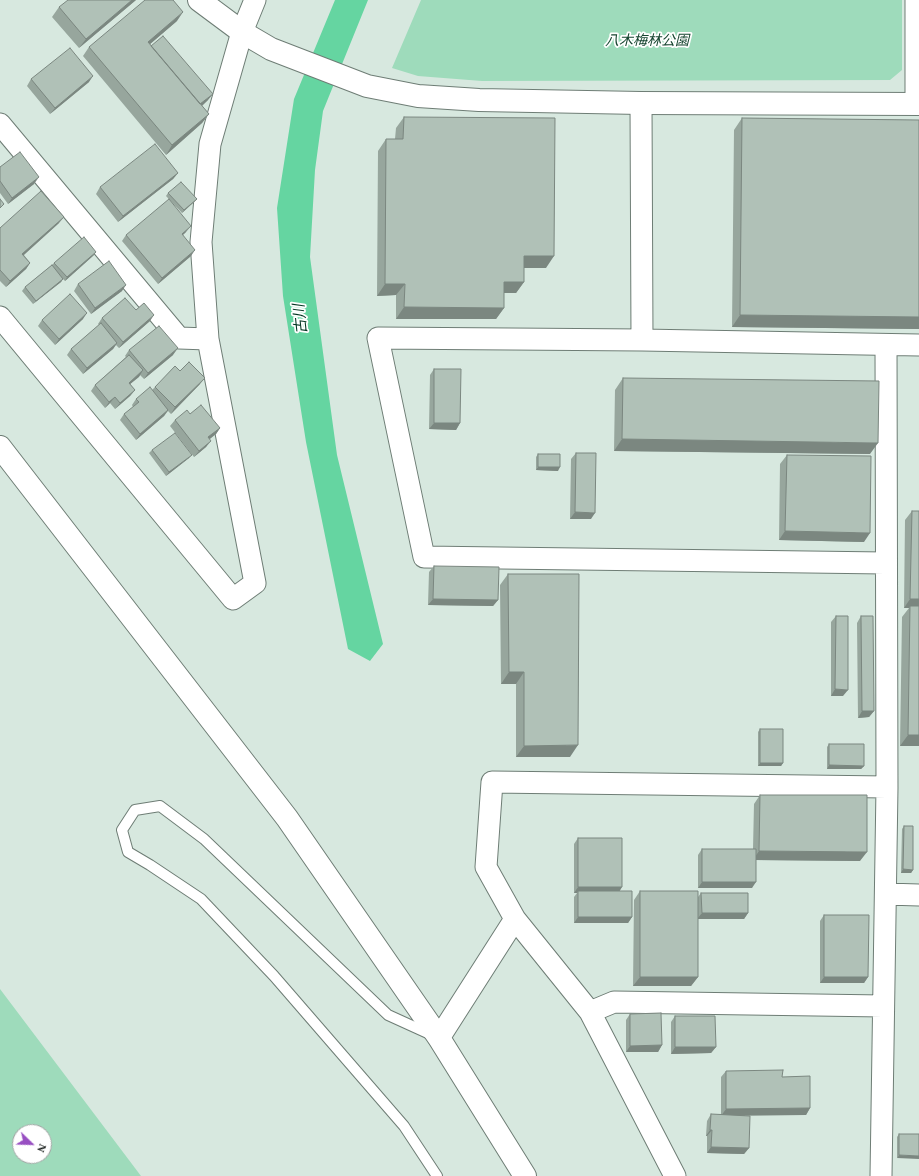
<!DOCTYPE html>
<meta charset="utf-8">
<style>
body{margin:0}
#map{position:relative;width:919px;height:1176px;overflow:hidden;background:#d7e8df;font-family:"Times New Roman",serif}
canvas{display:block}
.north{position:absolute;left:12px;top:1124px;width:40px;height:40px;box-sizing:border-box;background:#fff;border:1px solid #a1a4a3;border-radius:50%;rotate:113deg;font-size:11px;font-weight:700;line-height:16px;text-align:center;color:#151b18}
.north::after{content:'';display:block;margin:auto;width:14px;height:18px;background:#984fc2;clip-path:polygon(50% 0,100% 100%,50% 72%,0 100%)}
</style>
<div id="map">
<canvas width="919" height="1176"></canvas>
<div class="north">N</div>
</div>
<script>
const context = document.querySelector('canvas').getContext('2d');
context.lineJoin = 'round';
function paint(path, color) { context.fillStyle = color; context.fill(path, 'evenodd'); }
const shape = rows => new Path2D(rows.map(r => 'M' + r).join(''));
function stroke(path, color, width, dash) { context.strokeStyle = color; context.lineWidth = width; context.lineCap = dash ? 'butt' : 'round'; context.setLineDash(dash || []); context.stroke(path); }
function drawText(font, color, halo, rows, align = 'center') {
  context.font = font + ' "Times New Roman","Noto Sans JP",serif'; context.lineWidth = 3.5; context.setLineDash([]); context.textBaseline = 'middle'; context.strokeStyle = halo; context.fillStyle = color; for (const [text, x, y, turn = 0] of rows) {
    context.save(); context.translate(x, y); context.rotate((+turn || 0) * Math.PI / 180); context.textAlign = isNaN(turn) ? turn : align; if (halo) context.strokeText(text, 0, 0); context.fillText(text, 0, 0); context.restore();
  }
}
const green = shape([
 [421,0,902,0,902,70,890,80,482,81,418,76,392,68],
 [0,989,141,1176,0,1176],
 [20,1132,44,1132,44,1156,20,1156]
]);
const water = shape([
 [335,0,368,0,323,111,315,170,310,257,337,455,383,644,370,661,348,649,306,442,283,296,277,208,294,99]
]);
const service = shape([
 [432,1035,388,1015,204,839,160,806,135,810,122,830,128,852,150,865,201,899,274,976,404,1126,437,1176]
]);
const minor = shape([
 [641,103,642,340],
 [916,104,916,0],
 [0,124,179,338,208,339],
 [0,317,233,599,255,583,208,339,201,242,210,144,242,32,255,0],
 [885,563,424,557,378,338,642,340,919,345],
 [886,894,919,895],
 [590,1012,614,1002,883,1006],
 [439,1038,515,919],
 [675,1176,590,1012,515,919,486,867,492,782,887,787],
 [881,1176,887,787,886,345]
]);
const tertiary = shape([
 [199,0,242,32,271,49,367,86,418,96,479,100,641,103,919,104],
 [0,447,287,818,439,1038,525,1176]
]);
const wall = shape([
 [136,0,79,48,52,17,59,7],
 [177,21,150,44,208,100,202,106,209,114,202,123,166,155,83,56,89,47],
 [31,79,89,82,50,114,27,86],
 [404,117,546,268,524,268,524,282,516,293,504,293,504,308,496,319,396,319,396,295,377,296,378,151,386,139,395,139,396,128],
 [742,118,919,120,919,329,732,327,734,130],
 [0,167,34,184,8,204,0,193],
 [178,173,173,179,118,222,96,194,100,187],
 [168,193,197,199,194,202,182,213,166,196],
 [59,223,24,255,30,263,26,269,6,287,0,281,0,228],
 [186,232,183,235,191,256,158,284,122,241,126,235],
 [94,255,65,281,63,279,61,282,33,304,22,291,25,287,52,265,54,263],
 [78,284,122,291,91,314,74,291],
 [136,310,150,321,119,348,116,345,113,349,83,374,67,355,71,349,99,325,98,324,102,318],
 [83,319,55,345,38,326,42,320],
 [129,350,173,355,144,379,140,375,130,384,135,390,130,396,115,409,110,403,105,408,91,391,95,385,126,357,125,356],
 [434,369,460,423,456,430,429,429,430,375],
 [180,371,200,384,171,414,168,411,164,416,136,440,120,420,124,414,133,407,132,405,136,399,152,390,155,387],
 [623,378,870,454,614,451,615,390],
 [190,414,220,428,216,434,210,439,206,447,194,457,170,426,175,420],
 [152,450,189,458,166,476,149,453],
 [576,453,591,519,570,519,571,459],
 [538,454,558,471,536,470,536,457],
 [787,455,864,542,779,540,780,464],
 [912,511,919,511,919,746,900,746,902,617,909,608,904,608,905,520],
 [434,566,498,600,493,606,428,605,429,572],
 [508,574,570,757,516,757,516,684,501,684,500,585],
 [836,616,843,696,831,696,831,622],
 [861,616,874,711,869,717,858,718,857,623],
 [760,729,783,763,781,766,758,766,758,732],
 [829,744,864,766,861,769,827,769,827,747],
 [760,795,860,861,756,860,752,888,698,888,698,855,702,849,753,849,754,804],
 [904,826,913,870,911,873,901,873,902,829],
 [578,838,620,891,632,917,628,923,574,923,574,897,577,893,574,893,574,844],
 [640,891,698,897,701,893,748,913,744,919,698,919,698,977,691,986,633,986,634,900],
 [824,915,868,977,864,983,820,983,820,921],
 [630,1014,662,1045,658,1052,626,1052,626,1020],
 [675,1016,716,1047,711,1053,671,1054,671,1022],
 [726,1071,782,1077,810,1108,806,1115,745,1115,749,1148,744,1154,707,1153,707,1136,706,1136,707,1121,711,1114,721,1115,721,1077],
 [899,1134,919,1134,897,1158,897,1137]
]);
const shadedWall = shape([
 [132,0,136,0,79,48,86,39],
 [183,12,177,21,142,51,148,42],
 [93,76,89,82,50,114,55,108],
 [213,94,208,100,196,111,200,104],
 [209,114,202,123,166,155,172,145],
 [178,173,173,179,118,222,123,216],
 [39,177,34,184,8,204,12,198],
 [197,199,194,202,182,213,184,210],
 [64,217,59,223,18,260,22,254],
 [191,226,186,232,177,240,182,234],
 [195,250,191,256,158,284,162,278],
 [96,252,94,255,65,281,67,277],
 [524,256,554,256,546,268,516,268],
 [30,263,26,269,6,287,10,281],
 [63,279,61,282,33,304,36,301],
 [504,282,524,282,516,293,496,293],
 [385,284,405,284,396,295,377,296],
 [126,285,122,291,91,314,95,308],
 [404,307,504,308,496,319,396,319],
 [87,313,83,319,55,345,59,339],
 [154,315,150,321,119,348,123,342],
 [740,315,919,317,919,329,732,327],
 [117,343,113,349,83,374,87,368],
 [178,348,173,355,144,379,148,373],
 [143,370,139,377,124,389,129,383],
 [205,378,200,384,171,414,175,407],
 [135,390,130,396,115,409,120,403],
 [115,397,110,403,105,408,109,402],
 [168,410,164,416,136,440,140,434],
 [434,423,460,423,456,430,429,429],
 [220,428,216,434,204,443,208,437],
 [622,439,878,443,870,454,614,451],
 [211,441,206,447,194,457,199,451],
 [192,455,189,458,166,476,169,472],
 [538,467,560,467,558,471,536,470],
 [575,512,595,513,591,519,570,519],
 [785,531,870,533,864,542,779,540],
 [433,599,498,600,493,606,428,605],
 [910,599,919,599,919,608,910,606,909,608,904,608],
 [509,672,524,672,516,684,501,684],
 [835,689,848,690,843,696,831,696],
 [862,711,874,711,869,717,858,718],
 [908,735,919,735,919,746,900,746],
 [578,745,570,757,516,757,524,746],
 [760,763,783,763,781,766,758,766],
 [829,765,864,766,861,769,827,769],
 [759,851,867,852,860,861,753,860],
 [903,869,913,870,911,873,901,873],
 [702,882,756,882,752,888,698,888],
 [578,887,622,887,618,894,578,891,577,893,574,893],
 [702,913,748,913,744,919,697,919],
 [578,917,632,917,628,923,574,923],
 [640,977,698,977,691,986,633,986],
 [824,977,868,977,864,983,820,983],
 [662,1045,658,1052,626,1052,630,1046],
 [675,1047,716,1047,711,1053,671,1054],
 [810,1108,806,1115,721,1116,726,1109],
 [710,1130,712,1130,707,1136,706,1136],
 [711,1147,749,1148,744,1154,707,1153],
 [899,1155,919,1156,919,1159,897,1158]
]);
const building = shape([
 [68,0,132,0,86,39,59,7,68,0],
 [145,0,173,0,183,12,148,42,209,114,172,145,89,47,145,0],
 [163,36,213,94,200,104,151,46,163,36],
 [70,48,93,76,55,108,31,79,70,48],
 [404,117,555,118,554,256,524,256,524,282,504,282,504,308,404,307,405,284,385,284,386,139,403,139,404,117],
 [742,118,919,120,919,317,740,315,742,118],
 [155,144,178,173,123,216,100,187,155,144],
 [20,152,39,177,12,198,0,181,0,167,20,152],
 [181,182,197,199,184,210,168,193,181,182],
 [41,191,64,217,22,254,30,263,10,281,0,270,0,228,41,191],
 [0,199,4,204,0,208,0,199],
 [169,199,191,226,182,234,195,250,162,278,126,235,169,199],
 [84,237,96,252,67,277,54,263,84,237],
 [109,261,126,285,95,308,78,284,109,261],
 [52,265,63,279,36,301,25,287,52,265],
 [70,294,87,313,59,339,42,320,70,294],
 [125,298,136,310,144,303,154,315,123,342,102,318,125,298],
 [101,323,117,343,87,368,71,349,101,323],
 [159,326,178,348,148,373,129,350,159,326],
 [129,355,143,370,129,383,135,390,120,403,115,397,109,402,95,385,129,355],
 [189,362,205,378,175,407,155,387,175,366,180,371,189,362],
 [434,369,461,369,460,423,434,423,434,369],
 [623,378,879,381,878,443,622,439,623,378],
 [150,387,168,410,140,434,124,414,139,402,136,399,150,387],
 [201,405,220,428,208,437,211,441,199,451,175,420,187,410,190,414,201,405],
 [175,433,192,455,169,472,152,450,175,433],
 [576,453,596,453,595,513,575,512,576,453],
 [538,454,560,454,560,467,538,467,538,454],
 [787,455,871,456,870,533,785,531,787,455],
 [912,511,919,511,919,599,910,599,912,511],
 [434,566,499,567,498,600,433,599,434,566],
 [508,574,579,574,578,745,524,746,524,672,509,672,508,574],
 [910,606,919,606,919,735,908,735,910,606],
 [836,616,848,616,848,690,835,689,836,616],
 [861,616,873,616,874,711,862,711,861,616],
 [760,729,783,729,783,763,760,763,760,729],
 [829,744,864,744,864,766,829,765,829,744],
 [760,795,867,795,867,852,759,851,760,795],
 [904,826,913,826,913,870,903,869,904,826],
 [578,838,622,838,622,887,578,887,578,838],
 [702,849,756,849,756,882,702,882,702,849],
 [578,891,632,891,632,917,578,917,578,891],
 [640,891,698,891,698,977,640,977,640,891],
 [701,893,748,893,748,913,702,913,701,893],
 [824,915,869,915,868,977,824,977,824,915],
 [661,1013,662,1045,630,1046,630,1014,661,1013],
 [675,1016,715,1016,716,1047,675,1047,675,1016],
 [783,1070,782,1077,810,1076,810,1108,726,1109,726,1071,783,1070],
 [711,1114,750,1116,749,1148,711,1147,712,1130,710,1130,711,1114],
 [899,1134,919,1134,919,1156,899,1155,899,1134]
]);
const parkNames = [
 ["八木梅林公園",647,41]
];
const waterNames = [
 ["古川",301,319,-96]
];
paint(green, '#9edbbb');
paint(water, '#65d5a1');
stroke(service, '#6e7d75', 12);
stroke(minor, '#6e7d75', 23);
stroke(tertiary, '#6e7d75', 24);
stroke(service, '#fff', 10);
stroke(minor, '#fff', 21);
stroke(tertiary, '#fff', 22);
paint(wall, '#97a69d');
paint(shadedWall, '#7b8780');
paint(building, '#b0c1b7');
stroke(building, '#7b8780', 1);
drawText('italic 14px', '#164530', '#fff', parkNames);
drawText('italic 15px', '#043723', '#fff', waterNames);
</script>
